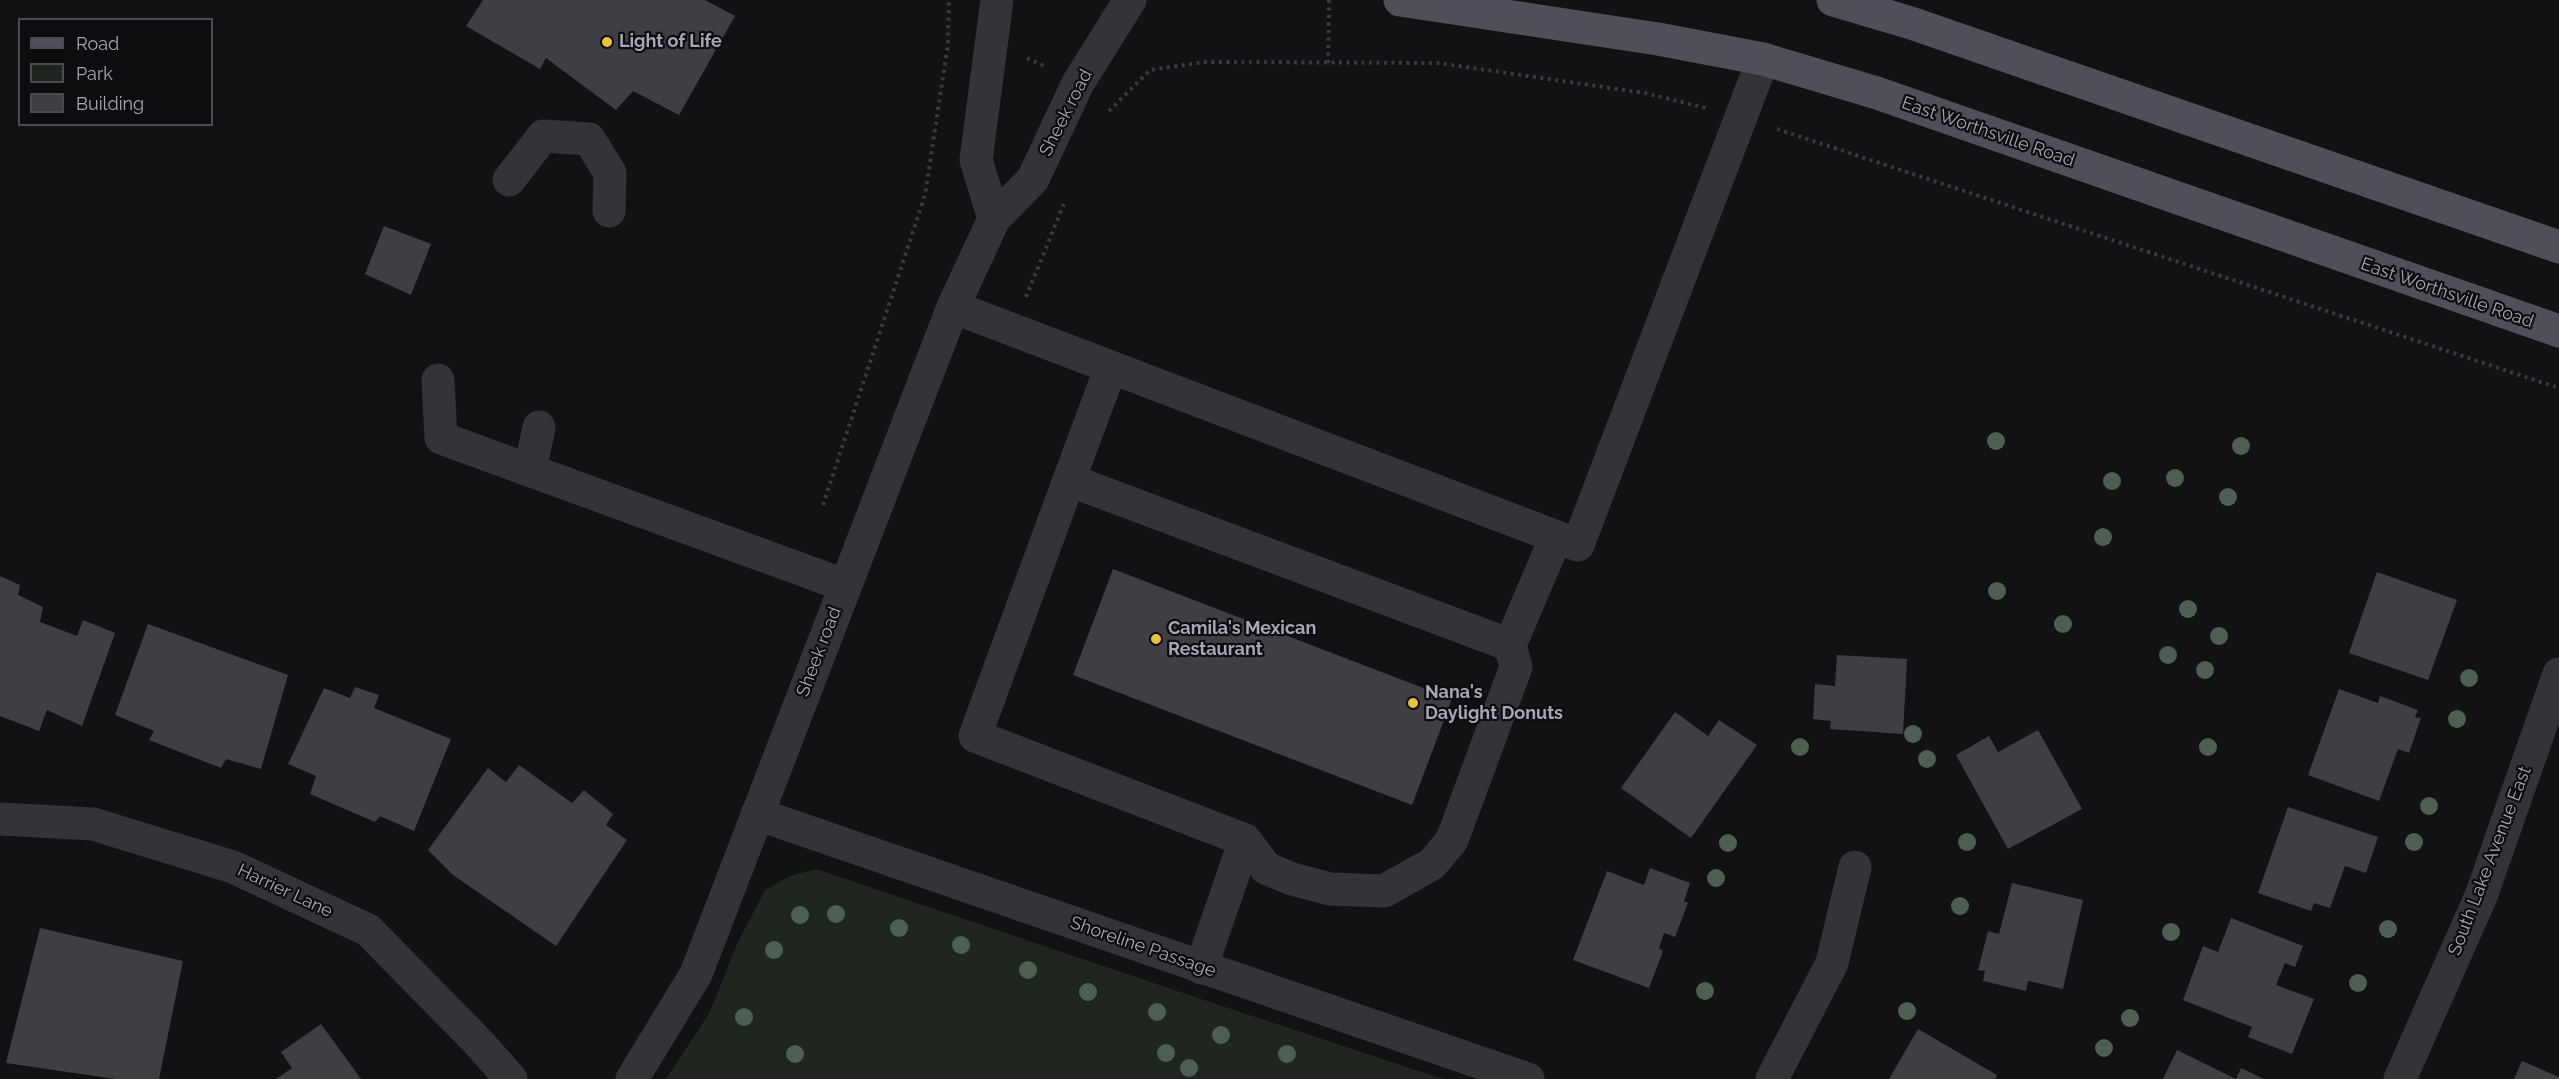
<!DOCTYPE html>
<style>
body{margin:0}
#map{position:relative;width:2559px;height:1079px;overflow:hidden;background:#121214;font-family:Raleway,sans-serif}
canvas{display:block}
.legend{position:absolute;left:18px;top:18px;width:195px;height:108px;box-sizing:border-box;background:#0d0d0f;border:2px solid #494b51;margin:0;padding:8px 10px;list-style:none;font-size:18px;color:#a4a7b4}
.legend li{display:flex;align-items:center;gap:12px;height:30px}
.legend b{width:30px;border:2px solid #494b51}
</style>
<div id="map">
<canvas width="2559" height="1079"></canvas>
<ul class="legend">
<li><b style="height:8px;background:#4f5057"></b>Road</li>
<li><b style="height:16px;background:#1f2620"></b>Park</li>
<li><b style="height:16px;background:#3e3f44"></b>Building</li>
</ul>
</div>
<script>
const context = document.querySelector('canvas').getContext('2d');
context.lineJoin = 'round';
function paint(path, color) { context.fillStyle = color; context.fill(path, 'evenodd'); }
const shape = rows => new Path2D(rows.map(r => 'M' + r).join(''));
function stroke(path, color, width, dash) { context.strokeStyle = color; context.lineWidth = width; context.lineCap = dash ? 'butt' : 'round'; context.setLineDash(dash || []); context.stroke(path); }
function drawText(font, color, halo, rows, align = 'center') {
  context.font = font + ' Raleway,sans-serif'; context.lineWidth = 4.5; context.setLineDash([]); context.textBaseline = 'middle'; context.strokeStyle = halo; context.fillStyle = color; for (const [text, x, y, turn = 0] of rows) {
    context.save(); context.translate(x, y); context.rotate((+turn || 0) * Math.PI / 180); context.textAlign = isNaN(turn) ? turn : align; if (halo) context.strokeText(text, 0, 0); context.fillText(text, 0, 0); context.restore();
  }
}
const green = shape([
 [816,869,1204,1000,1443,1079,666,1079,710,1012,737,944,765,890,790,876]
]);
const building = shape([
 [483,0,705,0,735,16,679,115,633,91,616,110,546,58,540,69,466,26],
 [384,226,431,244,411,295,365,274],
 [1113,569,1452,699,1412,805,1073,675],
 [2377,572,2457,600,2428,680,2349,653],
 [0,576,20,585,18,595,43,607,40,622,77,636,83,620,115,633,82,726,47,710,39,731,0,716],
 [148,624,288,675,261,769,226,759,221,768,149,740,154,731,115,715],
 [1837,655,1907,659,1903,734,1830,729,1831,721,1813,719,1815,684,1835,686],
 [355,687,379,695,374,708,451,739,414,831,380,816,375,822,310,794,316,776,288,764,324,688,350,698],
 [2339,689,2378,703,2380,696,2418,710,2415,717,2421,718,2409,753,2398,749,2379,801,2308,775],
 [1675,712,1708,736,1719,720,1757,745,1691,838,1621,788],
 [2038,730,2082,809,2008,849,1956,755,1989,736,1998,752],
 [519,765,572,803,584,790,613,814,606,825,627,840,556,946,453,875,428,850,488,768,506,782],
 [2288,807,2378,837,2366,873,2345,866,2330,908,2314,903,2311,911,2258,893],
 [1650,868,1690,883,1684,901,1688,903,1675,937,1664,933,1659,948,1663,951,1649,988,1573,960,1607,871,1644,885],
 [2012,883,2083,900,2063,989,2028,981,2026,991,1983,981,1985,971,1978,970,1988,931,1999,934],
 [2231,918,2303,946,2295,967,2285,963,2276,985,2314,999,2292,1054,2248,1037,2252,1027,2183,1000,2203,946,2218,952],
 [40,928,183,961,159,1079,115,1079,6,1063],
 [321,1024,361,1079,276,1079,292,1068,281,1052],
 [1918,1029,1997,1075,1995,1079,1889,1079],
 [2177,1050,2236,1079,2241,1068,2264,1079,2163,1079],
 [2522,1061,2559,1077,2559,1079,2514,1079]
]);
const path = shape([
 [1027,58,1044,66],
 [1328,63,1329,0],
 [1109,111,1150,70,1204,62,1438,63,1645,93,1706,108],
 [1777,129,2559,388],
 [1026,297,1065,201],
 [823,505,925,195,948,44,949,0]
]);
const minor = shape([
 [509,180,543,136,589,139,610,173,609,211],
 [994,219,976,160,997,0],
 [953,307,1578,545,1763,59],
 [1111,367,1069,480,1510,645,1556,537],
 [438,380,441,438,844,585],
 [530,470,539,427],
 [1069,480,975,736,1245,840,1266,868,1292,879,1330,889,1384,891,1432,864,1452,840,1516,667,1510,645],
 [757,814,1528,1079],
 [0,819,93,824,233,867,368,930,478,1042,511,1079],
 [1201,968,1245,840],
 [632,1079,696,974,953,307,994,219,1033,179,1078,83,1130,0],
 [1772,1079,1832,963,1855,867],
 [2400,1079,2481,896,2559,674]
]);
const major = shape([
 [1400,0,1658,39,1763,59,1877,93,2559,331],
 [1833,0,1911,23,2559,247]
]);
const trees = [
 [1996,441],
 [2241,446],
 [2175,478],
 [2112,481],
 [2228,497],
 [2103,537],
 [1997,591],
 [2188,609],
 [2063,624],
 [2219,636],
 [2168,655],
 [2205,670],
 [2469,678],
 [2457,719],
 [1913,734],
 [1800,747],
 [2208,747],
 [1927,759],
 [2429,806],
 [1967,842],
 [2414,842],
 [1728,843],
 [1716,878],
 [1960,906],
 [836,914],
 [800,915],
 [899,928],
 [2388,929],
 [2171,932],
 [961,945],
 [774,950],
 [1028,970],
 [2358,983],
 [1705,991],
 [1088,992],
 [1907,1011],
 [1157,1012],
 [744,1017],
 [2130,1018],
 [1221,1035],
 [2104,1048],
 [1166,1053],
 [795,1054],
 [1287,1054],
 [1189,1068]
];
const markers = [
 [607,42,6,"#e9c335"],
 [1156,639,6,"#e9c335"],
 [1413,703,6,"#e9c335"]
];
const poiNames = [
 ["Light of Life",619,42],
 ["Camila's Mexican",1168,629],
 ["Restaurant",1168,650],
 ["Nana's",1425,693],
 ["Daylight Donuts",1425,714]
];
const streetNames = [
 ["Sheek road",1066,113,-63],
 ["East Worthsville Road",1988,132,19],
 ["East Worthsville Road",2447,293,19],
 ["Sheek road",819,652,-69],
 ["South Lake Avenue East",2490,861,-69],
 ["Harrier Lane",285,891,25],
 ["Shoreline Passage",1143,947,19]
];
paint(green, '#1f2620');
paint(building, '#3e3f44');
stroke(path, '#393a3f', 4, [3, 4.5]);
stroke(minor, '#333438', 33);
stroke(major, '#4f5057', 33);
context.fillStyle = '#4c5f50';
for (const [x, y] of trees) { context.beginPath(); context.arc(x, y, 9, 0, 2 * Math.PI); context.fill(); }
for (const [x, y, r, color] of markers) { const dot = new Path2D(); dot.arc(x, y, r, 0, 2 * Math.PI); context.fillStyle = color; context.fill(dot); stroke(dot, '#0d0d0f', 2); }
drawText('bold 18px', '#a4a7b4', '#0d0d0f', poiNames, 'left');
drawText('18px', '#a4a7b4', '#0d0d0f', streetNames);
</script>
